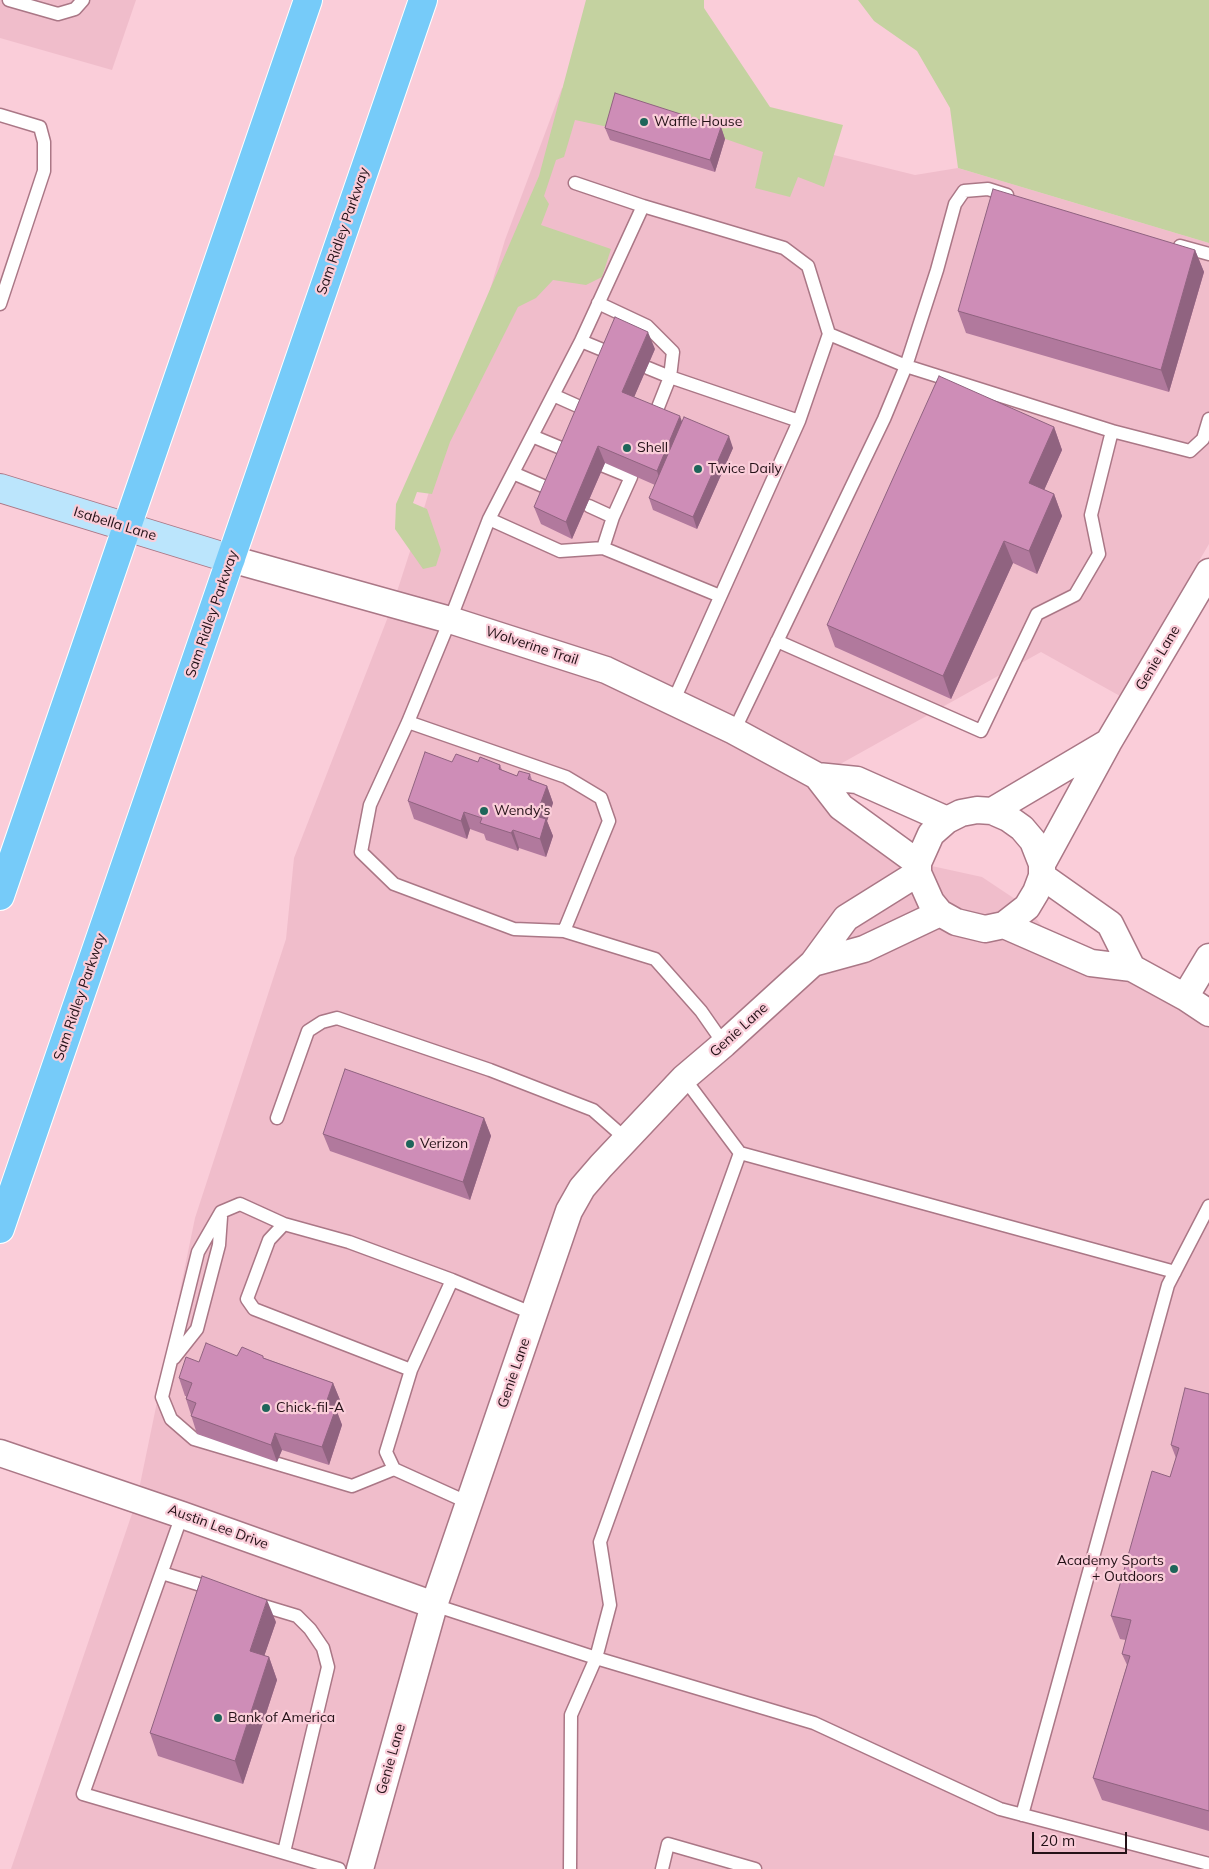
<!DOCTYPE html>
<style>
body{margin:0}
#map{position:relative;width:1209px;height:1869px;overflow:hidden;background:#facdd9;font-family:Mulish,sans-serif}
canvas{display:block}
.scale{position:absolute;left:1032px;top:1832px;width:95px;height:22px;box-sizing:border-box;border:2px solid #241117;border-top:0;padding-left:6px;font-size:15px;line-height:18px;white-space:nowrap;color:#241117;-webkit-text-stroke:4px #facdd9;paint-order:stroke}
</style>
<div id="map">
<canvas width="1209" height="1869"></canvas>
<div class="scale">20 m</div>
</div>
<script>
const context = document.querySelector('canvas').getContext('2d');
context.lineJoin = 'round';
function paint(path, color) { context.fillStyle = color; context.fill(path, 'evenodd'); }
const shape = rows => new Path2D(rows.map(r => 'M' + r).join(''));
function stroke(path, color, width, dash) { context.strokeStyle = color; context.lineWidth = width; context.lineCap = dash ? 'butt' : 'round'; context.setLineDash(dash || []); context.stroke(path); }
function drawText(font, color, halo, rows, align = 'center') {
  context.font = font + ' Mulish,sans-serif'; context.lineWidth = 4.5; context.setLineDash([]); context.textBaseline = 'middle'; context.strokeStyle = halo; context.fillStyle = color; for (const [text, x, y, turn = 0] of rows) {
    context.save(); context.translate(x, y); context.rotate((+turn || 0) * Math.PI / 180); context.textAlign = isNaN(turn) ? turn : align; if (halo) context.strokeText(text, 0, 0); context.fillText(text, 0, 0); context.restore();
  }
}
const built = shape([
 [0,0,136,0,112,70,0,38],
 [562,88,915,175,958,168,1209,243,1209,544,1120,696,1041,652,817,777,918,863,982,877,1027,907,1045,930,1209,1013,1209,1869,11,1869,137,1499,195,1218,286,939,294,858,393,604,425,505,505,240]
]);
const green = shape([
 [586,0,704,0,704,8,770,107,843,125,824,187,798,177,790,197,755,188,763,152,616,101,608,127,575,120,564,157,556,160,544,196,549,204,541,225,611,249,602,277,586,285,553,280,536,298,518,307,450,442,432,494,417,492,413,503,427,509,441,550,436,566,423,569,395,529,396,504,433,421,539,176],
 [858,0,1209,0,1209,243,958,168,950,108,917,51,874,21]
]);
const lane = shape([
 [9,0,58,14,75,9,83,0],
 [0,115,40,127,44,142,44,171,0,304],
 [575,183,643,206],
 [1180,246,1209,254],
 [598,303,647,326,673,352,670,377,653,420],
 [829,334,906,366,1112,431],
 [581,341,615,355],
 [648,368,670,377,799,421],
 [553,395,591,412],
 [532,436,573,453],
 [513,473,557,492],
 [589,506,613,517],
 [489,519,560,551,603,548,720,596],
 [603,548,613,517,631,477,604,466],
 [777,641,981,731,1037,614,1075,595,1099,554,1091,515,1112,431,1190,451,1203,439,1209,419],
 [408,722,566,777,601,798,609,821,564,931,514,929,394,884,361,852,370,805,408,722,450,620,489,519,581,341,643,206,784,248,808,266,829,334,799,421,673,702],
 [734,731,884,419,906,366,937,270,955,204,964,191,988,189,1007,195],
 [564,931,655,959,701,1011,724,1044],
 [684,1078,740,1153,1175,1272],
 [277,1118,308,1031,322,1022,337,1018,490,1070,593,1110,626,1139],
 [284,1224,240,1204,221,1212,198,1252,162,1397,171,1419,194,1439,352,1486,394,1469],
 [452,1280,411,1370,254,1309,247,1299,269,1240,284,1224,349,1242,452,1280,534,1314],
 [174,1358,197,1329,219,1245,221,1217],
 [411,1370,386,1452,394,1469,469,1503],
 [182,1515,83,1794,339,1869],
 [162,1573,214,1589],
 [254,1603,297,1616,310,1629,323,1648,328,1667,284,1852],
 [434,1605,596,1658,610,1605,600,1542,740,1153],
 [1022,1815,1168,1285,1209,1206],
 [570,1869,571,1715,596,1658,814,1723,1000,1809,1209,1864],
 [662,1869,668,1844,755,1869]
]);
const street = shape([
 [231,559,450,620,606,670,734,731,817,776,841,807,918,863],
 [817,776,857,780,947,820],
 [977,810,992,811,1008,818,1022,828,1033,841,1042,864,1042,876,1036,892,1027,907,1004,925,985,929,956,922,940,913,931,902,918,873,918,863,931,834,947,820,961,813,977,810],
 [992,811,1107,743],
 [1042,864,1108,743,1209,572],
 [1042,876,1110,924,1132,968],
 [1004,925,1091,963,1132,968,1185,997,1209,1013],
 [813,963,864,949,940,913],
 [1185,997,1209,957],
 [0,1453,182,1515,434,1605],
 [360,1869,434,1605,569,1211,582,1188,601,1166,684,1078,724,1044,813,963,846,918,918,873]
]);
const secondary = shape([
 [0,488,231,559]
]);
const primary = shape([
 [0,896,308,0],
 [0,1229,423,0]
]);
const wall = shape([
 [721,127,725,139,715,172,610,140,605,128],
 [1195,250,1204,272,1169,392,966,333,958,311],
 [655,349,634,397,733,448,697,529,653,510,649,498,655,485,605,463,572,539,541,524,534,507],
 [1054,427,1062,450,1044,490,1054,494,1062,516,1037,574,1013,563,951,699,835,647,827,625],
 [452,762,478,762,500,765,502,770,517,776,530,774,532,780,547,786,553,803,547,821,553,836,546,857,519,848,518,851,486,840,484,834,470,829,467,839,414,819,408,801],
 [484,1118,491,1136,470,1200,330,1151,323,1134],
 [237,1356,264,1358,333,1383,340,1400,336,1409,342,1425,329,1465,282,1450,277,1462,197,1434,186,1399,186,1396,185,1396,179,1378,199,1362],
 [1209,1394,1209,1831,1102,1800,1093,1778,1127,1665,1122,1654,1126,1640,1120,1639,1111,1616,1170,1477,1176,1458,1171,1445],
 [276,1622,264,1656,269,1657,277,1680,243,1784,158,1756,150,1733]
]);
const shadedWall = shape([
 [721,127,725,139,715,172,710,160],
 [1195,250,1204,272,1169,392,1161,370],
 [648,332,655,349,629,409,622,392],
 [680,416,686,433,663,489,657,471],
 [1054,427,1062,450,1037,506,1029,483],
 [729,436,733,448,697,529,693,517],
 [598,446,605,463,572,539,566,522],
 [1054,494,1062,516,1037,574,1029,551],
 [1004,541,1013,563,951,699,943,676],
 [547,786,553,803,547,821,553,836,546,857,540,839,536,816],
 [464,812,470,829,467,839,461,821],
 [513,830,519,848,518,851,511,833],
 [484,1118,491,1136,470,1200,463,1182],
 [333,1383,340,1400,336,1409,342,1425,329,1465,322,1447,326,1403],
 [275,1433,282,1450,277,1462,271,1445],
 [267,1600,276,1622,258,1674,250,1651],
 [269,1657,277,1680,243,1784,235,1761]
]);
const building = shape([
 [615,93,721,127,710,160,605,128,615,93],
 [993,189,1195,250,1161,370,958,311,993,189],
 [615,317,648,332,622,392,680,416,657,471,598,446,566,522,534,507,615,317],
 [939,376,1054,427,1029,483,1054,494,1029,551,1004,541,943,676,827,625,939,376],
 [684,417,729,436,693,517,649,498,684,417],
 [425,752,452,762,456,754,478,762,480,757,500,765,499,769,517,776,519,771,530,774,528,779,547,786,536,816,546,819,540,839,513,830,511,833,480,823,482,818,464,812,461,821,408,801,425,752],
 [345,1069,484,1118,463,1182,323,1134,345,1069],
 [206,1343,237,1356,242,1347,263,1356,263,1358,333,1383,326,1403,336,1408,322,1447,275,1433,271,1445,191,1416,196,1403,186,1399,192,1383,179,1378,186,1357,199,1362,206,1343],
 [1185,1388,1209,1394,1209,1811,1093,1778,1130,1656,1122,1654,1131,1620,1111,1616,1152,1471,1170,1477,1179,1448,1171,1445,1185,1388],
 [202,1576,267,1600,250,1651,269,1657,235,1761,150,1733,202,1576]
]);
const markers = [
 [644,122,5,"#1e655a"],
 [627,448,5,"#1e655a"],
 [698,469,5,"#1e655a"],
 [484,811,5,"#1e655a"],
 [410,1144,5,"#1e655a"],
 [266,1408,5,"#1e655a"],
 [1174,1569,5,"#1e655a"],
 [218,1718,5,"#1e655a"]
];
const poiNames = [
 ["Waffle House",654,122],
 ["Shell",637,448],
 ["Twice Daily",708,469],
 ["Wendy's",494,811],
 ["Verizon",420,1144],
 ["Chick-fil-A",276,1408],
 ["Academy Sports",1164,1561,"right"],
 ["+ Outdoors",1164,1577,"right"],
 ["Bank of America",228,1718]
];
const streetNames = [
 ["Sam Ridley Parkway",343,231,-71],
 ["Isabella Lane",115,524,17],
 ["Sam Ridley Parkway",212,614,-71],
 ["Wolverine Trail",532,646,18],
 ["Genie Lane",1158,658,-59],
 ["Sam Ridley Parkway",80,997,-71],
 ["Genie Lane",739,1030,-42],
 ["Genie Lane",514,1373,-71],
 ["Austin Lee Drive",218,1527,20],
 ["Genie Lane",391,1759,-74]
];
paint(built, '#f0bdcb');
paint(green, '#c4d2a0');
stroke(lane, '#aa7786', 15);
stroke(street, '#aa7786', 29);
stroke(secondary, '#aa7786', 30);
stroke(primary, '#fff', 30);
stroke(lane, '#fff', 12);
stroke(street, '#fff', 26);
stroke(secondary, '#bbe5fc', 28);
stroke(primary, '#76cbf9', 28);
paint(wall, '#b1799d');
paint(shadedWall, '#906380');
paint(building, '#ce8db7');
stroke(building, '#906380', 1);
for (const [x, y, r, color] of markers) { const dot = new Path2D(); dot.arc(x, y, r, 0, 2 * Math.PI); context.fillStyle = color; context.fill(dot); stroke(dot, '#facdd9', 2); }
drawText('14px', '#241117', '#facdd9', poiNames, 'left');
drawText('14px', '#241117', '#facdd9', streetNames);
</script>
